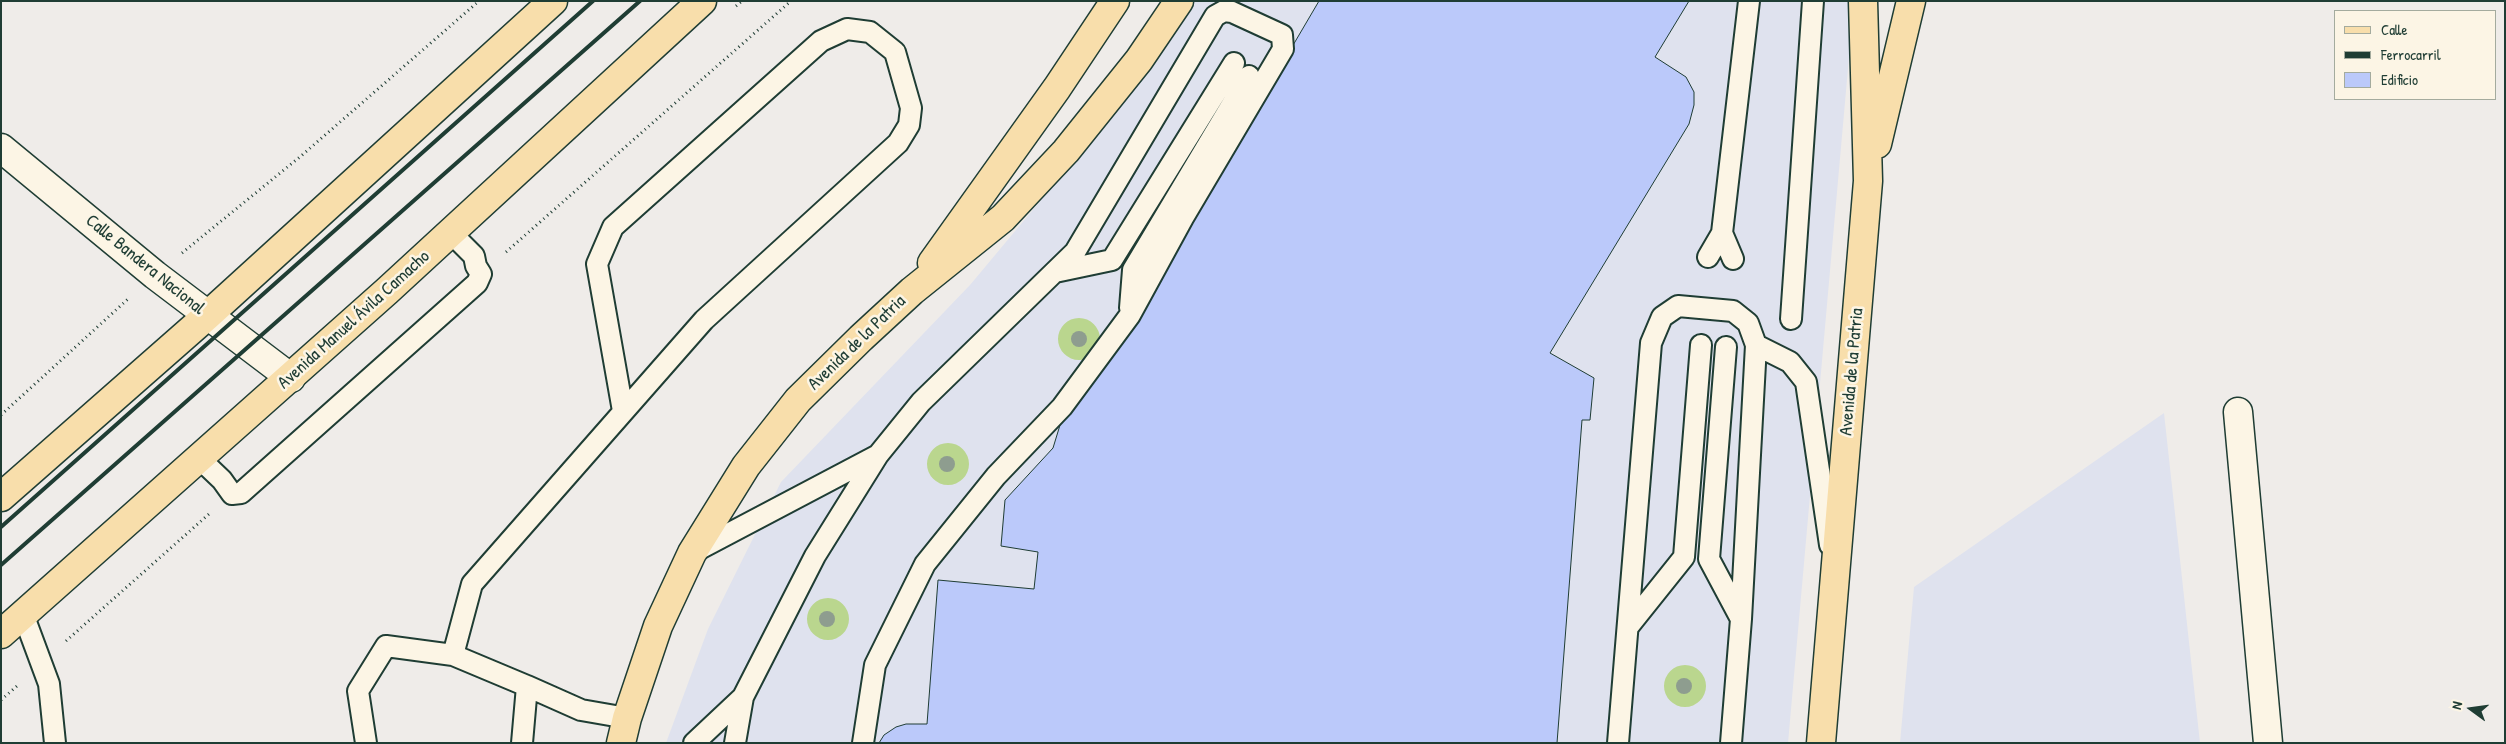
<!DOCTYPE html>
<meta charset="utf-8">
<style>
body{margin:0}
#map{position:relative;width:2506px;height:744px;overflow:hidden;background:#efece9;font-family:"Patrick Hand",sans-serif}
canvas{display:block}
.frame{position:absolute;inset:0;border:2px solid #1f3d34;pointer-events:none}
.legend{position:absolute;left:2334px;top:10px;width:162px;height:90px;box-sizing:border-box;background:#fcf5e5;border:1px solid #a4ab9e;margin:0;padding:6px 9px;list-style:none;font-size:15px;color:#1f3d34}
.legend li{display:flex;align-items:center;gap:10px;height:25px}
.legend b{width:25px;border:1px solid #a4ab9e}
.north{position:absolute;left:2446px;top:684px;width:50px;height:50px;-webkit-text-stroke:4px #fcf5e5;paint-order:stroke;rotate:284deg;font-size:14px;font-weight:700;line-height:20px;text-align:center;color:#1f3d34}
.north::after{content:'';display:block;margin:auto;width:18px;height:22px;background:#1f3d34;clip-path:polygon(50% 0,100% 100%,50% 72%,0 100%)}
</style>
<div id="map">
<canvas width="2506" height="744"></canvas>
<div class="frame"></div>
<ul class="legend">
<li><b style="height:6px;background:#f8deab"></b>Calle</li>
<li><b style="height:6px;background:#1f3d34"></b>Ferrocarril</li>
<li><b style="height:14px;background:#bbc9fa"></b>Edificio</li>
</ul>
<div class="north">N</div>
</div>
<script>
const context = document.querySelector('canvas').getContext('2d');
context.lineJoin = 'round';
function paint(path, color) { context.fillStyle = color; context.fill(path, 'evenodd'); }
const shape = rows => new Path2D(rows.map(r => 'M' + r).join(''));
function stroke(path, color, width, dash) { context.strokeStyle = color; context.lineWidth = width; context.lineCap = dash ? 'butt' : 'round'; context.setLineDash(dash || []); context.stroke(path); }
function drawText(font, color, halo, rows, align = 'center') {
  context.font = font + ' "Patrick Hand",sans-serif'; context.lineWidth = 5; context.setLineDash([]); context.textBaseline = 'middle'; context.strokeStyle = halo; context.fillStyle = color; for (const [text, x, y, turn = 0] of rows) {
    context.save(); context.translate(x, y); context.rotate((+turn || 0) * Math.PI / 180); context.textAlign = isNaN(turn) ? turn : align; if (halo) context.strokeText(text, 0, 0); context.fillText(text, 0, 0); context.restore();
  }
}
const built = shape([
 [1193,1,1854,1,1788,743,666,743,708,629,781,482,970,285,1149,71],
 [2164,413,2200,743,1900,743,1914,587]
]);
const green = shape([
 '1058 339a21 21 0 1 1 42 0a21 21 0 1 1-42 0Z',
 '927 464a21 21 0 1 1 42 0a21 21 0 1 1-42 0Z',
 '807 619a21 21 0 1 1 42 0a21 21 0 1 1-42 0Z',
 '1664 686a21 21 0 1 1 42 0a21 21 0 1 1-42 0Z'
]);
const building = shape([
 [1319,1,1689,1,1655,57,1686,77,1694,92,1694,105,1689,124,1550,353,1594,378,1590,420,1582,420,1557,743,879,743,884,735,896,727,906,724,927,724,938,580,1034,589,1038,552,1001,546,1005,500,1053,448,1064,412,1124,333,1319,1]
]);
const path = shape([
 [736,6,742,1],
 [506,252,791,1],
 [182,253,301,156,479,1],
 [1,415,128,299],
 [66,641,209,514],
 [1,700,17,686]
]);
const lane = shape([
 [1722,233,1733,259],
 [1708,257,1722,233,1749,1],
 [1055,272,1112,260,1234,63],
 [1130,308,1133,270,1249,76],
 [1791,319,1813,1],
 [1756,345,1790,362,1806,382,1830,545],
 [1726,347,1709,559,1741,619],
 [200,459,222,480,232,494,241,493,477,283,481,274,476,266,474,256,451,233],
 [692,553,876,456],
 [23,614,49,684,55,743],
 [1628,627,1684,557,1701,345],
 [453,655,472,584,704,320,898,143,909,125,911,108,895,52,870,32,847,29,821,41,613,227,597,264,623,411],
 [527,686,581,710,627,718],
 [366,743,358,691,386,646,453,655,527,686,522,743],
 [694,743,743,697],
 [735,743,743,697,815,556,878,455,921,402,1075,252,1215,16,1224,11,1232,12,1282,35,1283,49,1183,218,1130,315,1062,407,996,476,925,564,875,665,863,743],
 [1618,743,1651,343,1662,317,1678,306,1733,311,1748,323,1756,345,1741,619,1731,743]
]);
const street = shape([
 [1,148,155,275,291,378],
 [2238,412,2268,743]
]);
const primary = shape([
 [1877,144,1911,1],
 [932,263,1057,88,1115,1],
 [1,497,207,316,553,1],
 [1,634,387,291,702,1],
 [621,743,627,718,658,626,692,553,746,466,798,400,861,338,912,291,1003,218,1066,151,1139,60,1179,1],
 [1821,743,1868,181,1863,1]
]);
const rail = shape([
 [1,527,593,1],
 [1,565,640,1]
]);
const trees = [
 [1079,339],
 [947,464],
 [827,619],
 [1684,686]
];
const streetNames = [
 ["Calle Bandera Nacional",145,265,39],
 ["Avenida Manuel Ávila Camacho",354,320,-42],
 ["Avenida de la Patria",857,343,-44],
 ["Avenida de la Patria",1852,372,-85]
];
paint(built, '#dfe2ee');
paint(green, '#bad68e');
paint(building, '#bbc9fa');
stroke(building, '#1f3d34', 1);
stroke(lane, '#1f3d34', 24);
stroke(street, '#1f3d34', 31);
stroke(primary, '#1f3d34', 31);
stroke(path, '#1f3d34', 3, [1, 4]);
stroke(lane, '#fcf5e5', 20);
stroke(street, '#fcf5e5', 28);
stroke(primary, '#f8deab', 28);
stroke(rail, '#1f3d34', 4);
context.fillStyle = '#8e9d8f';
for (const [x, y] of trees) { context.beginPath(); context.arc(x, y, 8, 0, 2 * Math.PI); context.fill(); }
drawText('18px', '#1f3d34', '#fcf5e5', streetNames);
</script>
